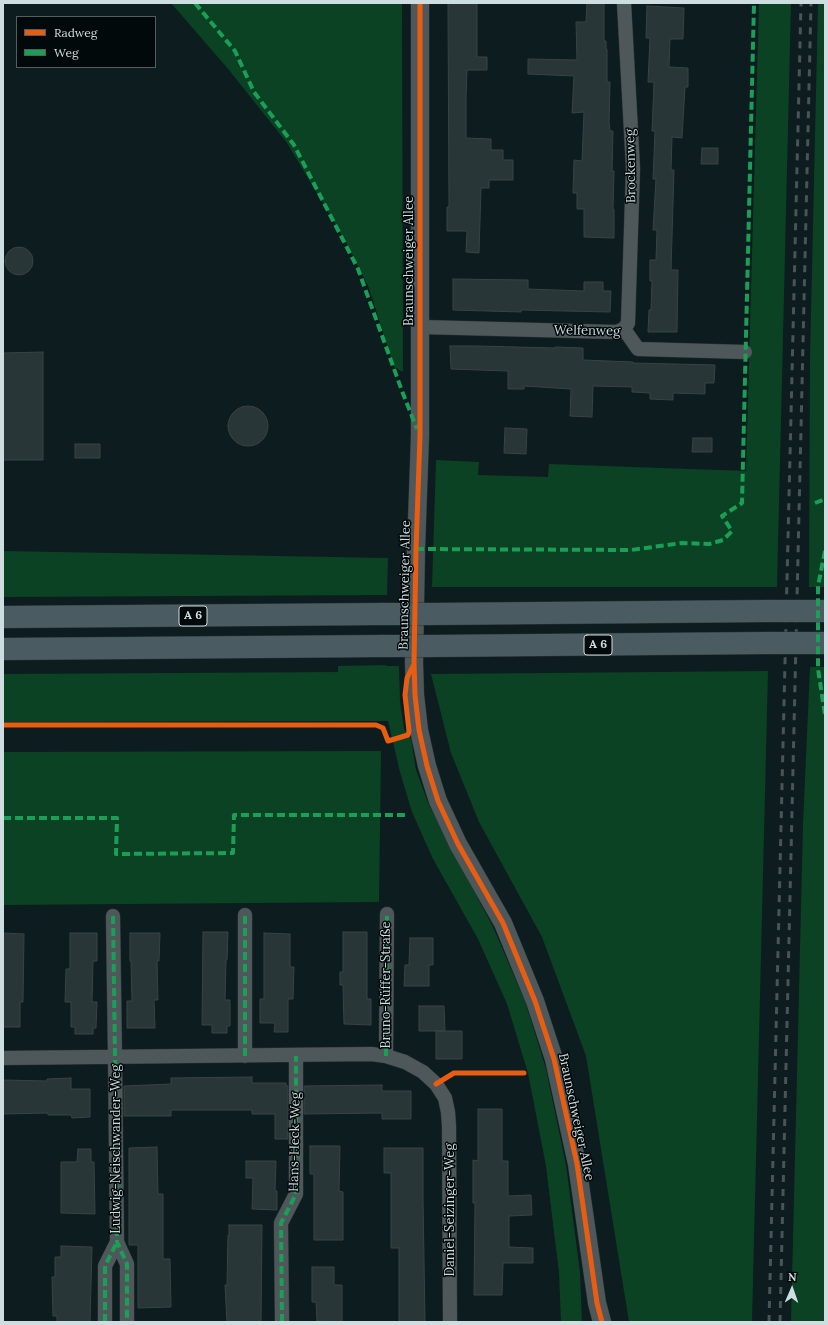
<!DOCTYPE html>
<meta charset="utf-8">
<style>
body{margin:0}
#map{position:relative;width:828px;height:1325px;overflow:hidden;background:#0d1c1e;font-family:Lora,serif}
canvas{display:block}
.frame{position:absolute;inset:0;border:4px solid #cedddf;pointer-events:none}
.legend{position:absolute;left:16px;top:16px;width:140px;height:52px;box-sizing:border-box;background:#02090b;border:1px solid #545e60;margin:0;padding:5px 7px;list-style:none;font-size:12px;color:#cedddf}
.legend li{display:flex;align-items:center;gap:8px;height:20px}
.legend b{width:20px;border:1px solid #545e60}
.north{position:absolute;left:772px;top:1269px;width:40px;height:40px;-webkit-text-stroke:3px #02090b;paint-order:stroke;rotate:2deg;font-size:11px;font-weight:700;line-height:16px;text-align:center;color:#cedddf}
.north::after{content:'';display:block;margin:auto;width:14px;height:18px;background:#cedddf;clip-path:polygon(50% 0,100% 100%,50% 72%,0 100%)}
</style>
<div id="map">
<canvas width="828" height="1325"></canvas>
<div class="frame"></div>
<ul class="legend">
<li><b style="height:5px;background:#e95d12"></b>Radweg</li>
<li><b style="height:5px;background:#1a9f57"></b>Weg</li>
</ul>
<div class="north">N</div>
</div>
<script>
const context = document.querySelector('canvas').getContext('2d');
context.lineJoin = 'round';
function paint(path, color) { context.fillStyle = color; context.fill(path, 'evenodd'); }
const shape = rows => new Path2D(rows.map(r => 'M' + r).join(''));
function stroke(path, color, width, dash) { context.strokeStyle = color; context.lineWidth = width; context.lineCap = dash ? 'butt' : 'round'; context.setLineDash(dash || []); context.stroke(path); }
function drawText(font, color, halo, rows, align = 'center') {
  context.font = font + ' Lora,serif'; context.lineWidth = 3; context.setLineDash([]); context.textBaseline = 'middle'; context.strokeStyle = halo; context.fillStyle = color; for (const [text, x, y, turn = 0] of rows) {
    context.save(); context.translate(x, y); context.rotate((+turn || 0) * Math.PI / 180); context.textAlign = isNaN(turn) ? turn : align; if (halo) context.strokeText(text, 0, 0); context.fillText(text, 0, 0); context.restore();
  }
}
const green = shape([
 [171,3,402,3,403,372,394,367,369,288,346,242,287,143,229,70],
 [759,3,791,3,777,587,432,587,436,460,479,462,478,475,548,477,549,464,746,471],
 [818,3,825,3,825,587,809,587,810,358],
 [3,551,388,558,387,595,3,597],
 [385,665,386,666,399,666,400,702,404,729,411,739,416,770,429,805,493,927,525,1001,546,1069,566,1165,580,1272,582,1322,561,1322,559,1273,546,1166,528,1073,507,1004,478,939,433,859,412,812,400,772,388,721,3,722,3,674,338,672,338,666],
 [810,667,825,667,825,1322,791,1322,803,824],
 [768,671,752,1322,629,1322,586,1056,542,937,479,822,451,753,431,674],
 [381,751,379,902,3,905,3,752]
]);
const building = shape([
 [448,3,477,3,477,57,487,57,487,70,467,70,466,98,466,138,491,139,491,150,503,150,503,160,513,160,513,180,489,180,489,188,481,188,479,253,466,252,467,231,447,231,447,207,449,207,448,3],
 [587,3,604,3,604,41,606,41,606,49,607,49,607,82,610,82,609,122,610,131,613,131,612,171,614,171,613,209,614,209,614,238,584,237,584,209,577,209,577,193,573,193,574,160,582,161,584,112,572,113,574,76,528,74,528,59,577,60,576,22,586,22,587,3],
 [647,6,684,8,683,39,670,39,669,67,688,68,688,87,685,87,682,138,672,137,671,170,674,170,671,270,678,270,677,332,648,332,649,310,651,310,652,281,650,281,650,260,656,260,657,230,653,230,656,179,653,179,655,131,652,131,654,82,648,82,650,38,646,38,647,6],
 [702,148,718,148,718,164,701,164,702,148],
 '5 261a14 14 0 1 1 28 0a14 14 0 1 1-28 0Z',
 [453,279,528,280,528,289,584,291,584,282,603,282,603,291,611,291,610,312,521,310,521,312,453,310,453,279],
 [450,346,478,346,555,348,555,347,583,348,583,360,633,362,633,363,715,365,714,383,705,383,705,394,673,393,673,400,650,399,650,393,632,392,632,387,593,386,592,417,570,416,571,389,524,386,524,389,508,389,508,371,451,369,450,346],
 [43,352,43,460,3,460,3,353,43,352],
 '228 426a20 20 0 1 1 40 0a20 20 0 1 1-40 0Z',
 [505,428,527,429,526,454,504,453,505,428],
 [693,438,712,438,712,452,692,452,693,438],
 [75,444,100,444,100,458,75,458,75,444],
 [203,932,228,932,227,960,226,960,225,1000,230,1000,230,1026,227,1026,227,1033,212,1033,212,1025,202,1025,203,932],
 [343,932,367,932,367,999,371,999,371,1025,344,1024,343,985,340,985,340,972,343,972,343,932],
 [3,933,24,934,23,1002,20,1002,20,1027,3,1027,3,933],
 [70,933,97,933,97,961,93,961,92,1002,97,1002,96,1028,93,1028,93,1034,75,1034,75,1027,71,1027,71,1002,65,1002,66,969,70,969,70,933],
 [130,933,160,933,159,961,157,961,158,1000,154,1000,155,1028,127,1028,127,1001,132,1001,131,961,130,961,130,933],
 [264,933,290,934,290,967,294,967,293,999,288,999,288,1032,274,1032,275,1023,260,1023,260,999,264,999,264,933],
 [410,938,433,938,433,965,429,965,429,986,404,986,405,965,409,965,410,938],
 [419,1006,444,1006,445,1031,436,1031,462,1031,462,1059,436,1059,436,1031,419,1031,419,1006],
 [252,1077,252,1083,286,1083,286,1086,288,1086,288,1139,275,1139,275,1114,252,1114,252,1110,171,1110,171,1116,124,1116,124,1086,171,1084,171,1078,252,1077],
 [71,1078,71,1089,90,1089,90,1117,72,1118,71,1115,48,1115,48,1113,3,1114,3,1080,47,1081,47,1079,71,1078],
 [382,1085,382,1091,411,1091,411,1119,382,1119,382,1113,304,1114,304,1086,382,1085],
 [478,1109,502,1109,502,1161,508,1161,508,1196,531,1195,532,1215,509,1216,509,1247,533,1248,533,1263,503,1263,502,1295,474,1295,475,1203,473,1203,473,1160,478,1161,478,1109],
 [310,1146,340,1146,339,1191,343,1192,343,1240,314,1240,314,1174,310,1174,310,1146],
 [157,1147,158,1194,163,1194,163,1259,170,1259,171,1307,138,1308,138,1245,129,1245,129,1148,157,1147],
 [384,1148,423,1148,423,1198,425,1322,399,1322,399,1248,391,1248,391,1173,384,1173,384,1148],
 [78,1149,91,1149,91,1162,94,1162,95,1214,61,1213,61,1162,77,1162,78,1149],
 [246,1161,276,1161,275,1191,277,1191,277,1210,252,1209,253,1178,246,1178,246,1161],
 [229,1225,262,1225,261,1322,227,1322,225,1285,227,1285,228,1235,229,1236,229,1225],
 [61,1246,92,1247,90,1322,57,1322,57,1316,53,1316,52,1277,55,1277,55,1257,61,1257,61,1246],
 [312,1267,334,1267,334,1285,342,1285,342,1322,317,1321,316,1302,312,1302,312,1267]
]);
const minor = shape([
 [624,3,633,168,628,323,624,329],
 [421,327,616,332,624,329],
 [624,329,638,349,745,352],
 [113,916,115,1057,117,1242,127,1264,127,1322],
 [245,1056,245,915],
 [386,1056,387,914],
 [3,1058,371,1054,386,1056,405,1062,423,1072,436,1084,445,1098,448,1112,449,1126,450,1322],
 [105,1322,105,1266,117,1242],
 [282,1322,281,1223,296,1194,296,1056]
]);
const tertiary = shape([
 [420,3,420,436,416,549,414,663,415,695,419,730,427,766,438,801,458,844,503,923,535,1001,554,1059,577,1164,597,1303,602,1322]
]);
const motorway = shape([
 [430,614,767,611],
 [3,617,382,614],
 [430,646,767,643],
 [3,649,382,646]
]);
const rail = shape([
 [769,1322,801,3],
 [780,1322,811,3]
]);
const motorwayBridge = shape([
 [767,611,825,611],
 [382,614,430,614],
 [767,643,825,643],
 [382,646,430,646]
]);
const quiet = shape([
 [195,3,235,51,254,92,294,145,358,269,402,391,417,429],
 [815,503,825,499],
 [416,549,631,550,682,543,709,544,723,540,732,531,722,516,742,503,754,3],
 [825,551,818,586,818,669,825,715],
 [3,818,117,818,116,854,233,853,234,815,407,815],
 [113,916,115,1057,117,1242,127,1264,127,1322],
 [245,1056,245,915],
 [386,1056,387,914],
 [105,1322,105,1266,117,1242],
 [282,1322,281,1223,296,1194,296,1056]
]);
const cycleway = shape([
 [420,3,420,436,416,549,414,663,415,695,419,730,427,766,438,801,458,844,503,923,535,1001,554,1059,577,1164,597,1303,602,1322],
 [3,725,376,725,383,728,388,741,408,735,409,731,405,695,407,678,413,666],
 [436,1084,454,1073,524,1073]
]);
const shields = [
 [193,616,28],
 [598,645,28]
];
const shieldNames = [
 ["A 6",193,616],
 ["A 6",598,645]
];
const streetNames = [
 ["Brockenweg",631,166,-91],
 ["Braunschweiger Allee",409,261,-90],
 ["Welfenweg",587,331,1],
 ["Braunschweiger Allee",405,585,-89],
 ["Bruno-Rüffer-Straße",386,985,-90],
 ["Braunschweiger Allee",576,1117,78],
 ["Hans-Heck-Weg",295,1142,-89],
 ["Ludwig-Neischwander-Weg",116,1149,-90],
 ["Daniel-Seizinger-Weg",450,1210,-90]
];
paint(green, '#0b4223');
paint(building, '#283637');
stroke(building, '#384444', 1);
stroke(minor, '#2c3637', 15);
stroke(tertiary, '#2c3637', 19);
stroke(motorway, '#2c3637', 23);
stroke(minor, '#4e585a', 14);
stroke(tertiary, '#4e585a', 18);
stroke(motorway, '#4a5c61', 22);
stroke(rail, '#495455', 3, [7, 7]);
stroke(motorwayBridge, '#2c3637', 23, []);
stroke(motorwayBridge, '#4a5c61', 22);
stroke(quiet, '#1a9f57', 4, [8, 4]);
stroke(cycleway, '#e95d12', 5);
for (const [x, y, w] of shields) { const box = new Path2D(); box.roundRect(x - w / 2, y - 10, w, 20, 3); context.fillStyle = '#02090b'; context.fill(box); stroke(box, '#cedddf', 1); }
drawText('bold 12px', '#cedddf', null, shieldNames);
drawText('13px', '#cedddf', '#02090b', streetNames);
</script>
